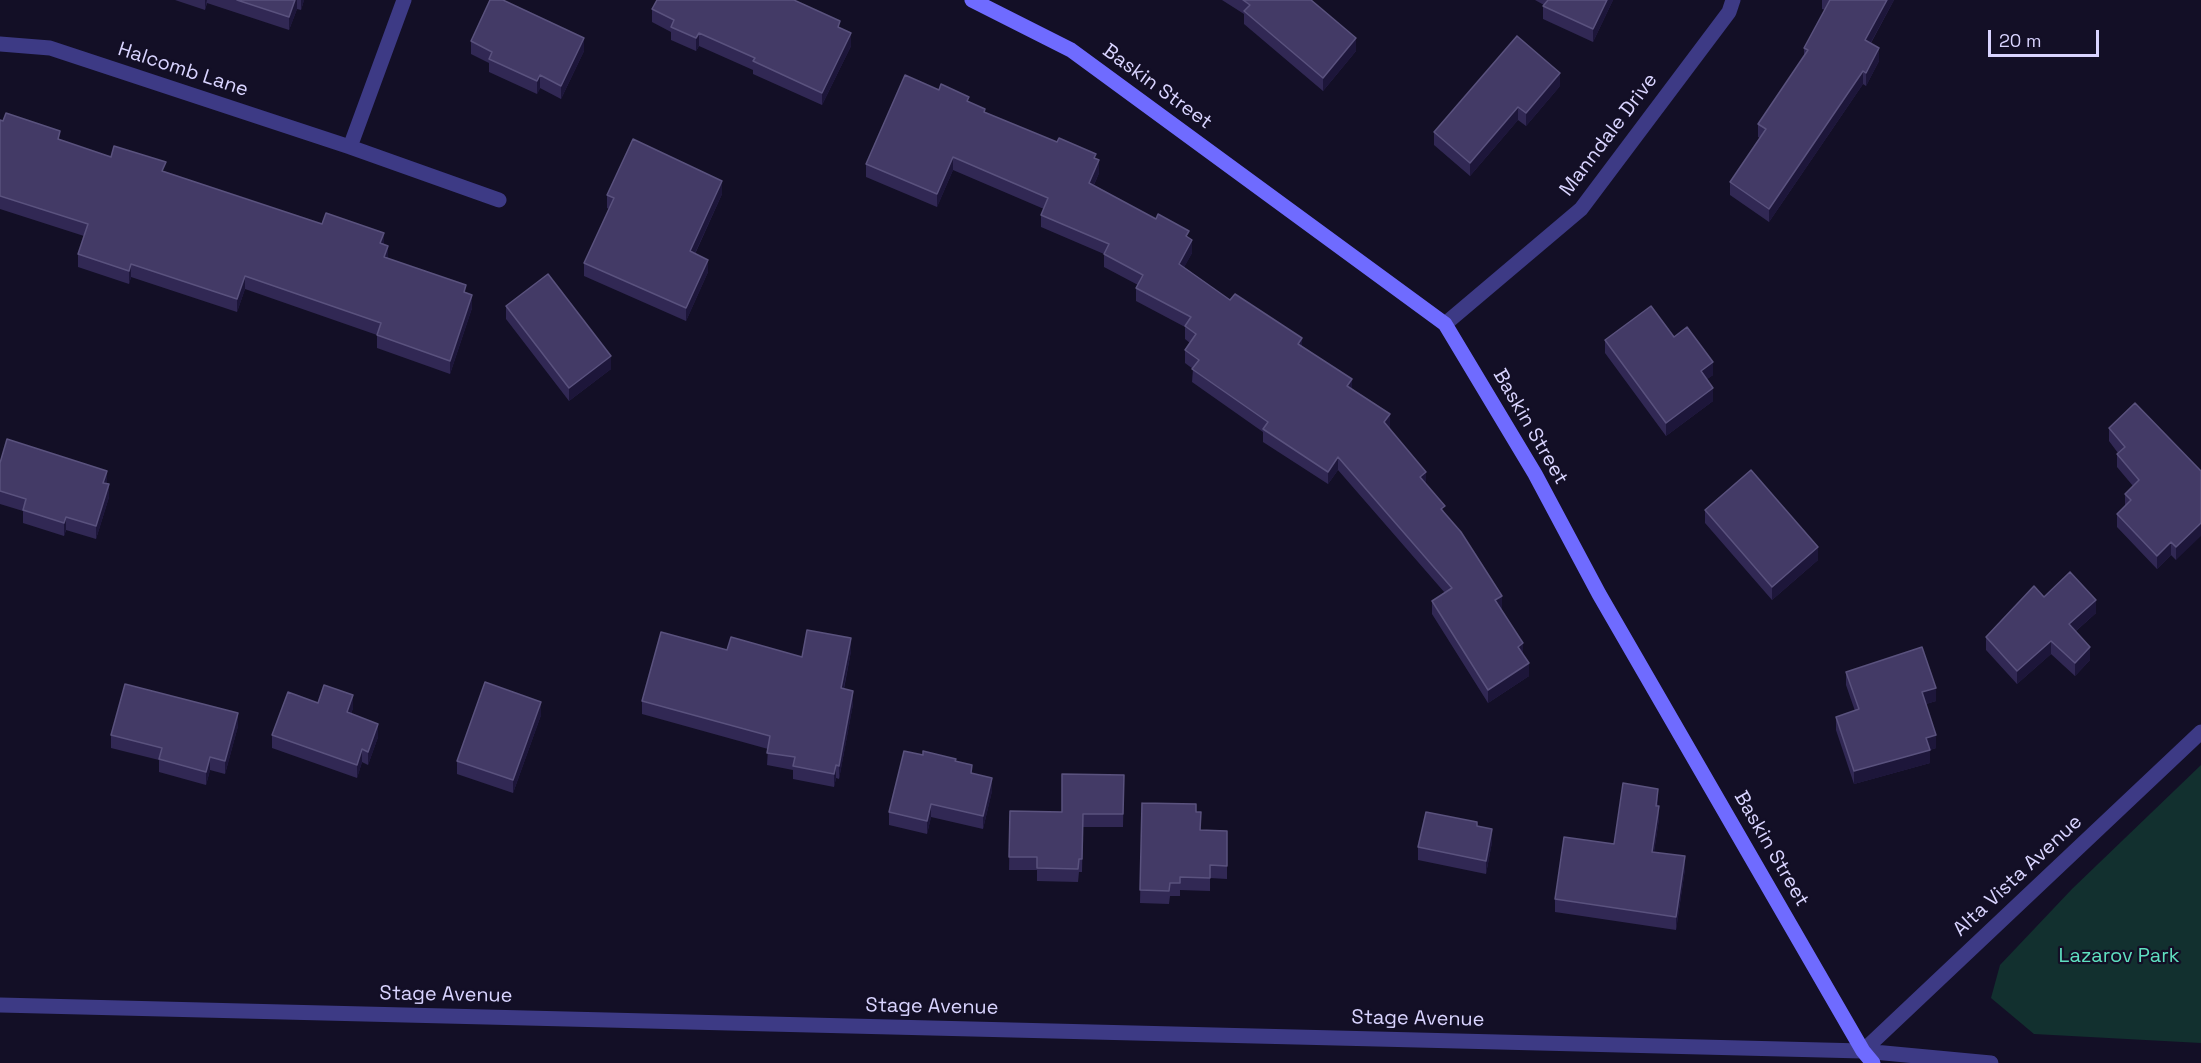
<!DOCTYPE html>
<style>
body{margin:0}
#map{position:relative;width:2201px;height:1063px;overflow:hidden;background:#130f26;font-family:"Space Grotesk",sans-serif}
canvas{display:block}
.scale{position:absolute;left:1988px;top:30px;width:111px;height:27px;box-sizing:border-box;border:3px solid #d9d4ff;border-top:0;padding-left:8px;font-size:18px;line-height:21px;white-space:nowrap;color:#d9d4ff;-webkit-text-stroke:4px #130f26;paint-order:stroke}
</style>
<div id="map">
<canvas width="2201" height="1063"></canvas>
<div class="scale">20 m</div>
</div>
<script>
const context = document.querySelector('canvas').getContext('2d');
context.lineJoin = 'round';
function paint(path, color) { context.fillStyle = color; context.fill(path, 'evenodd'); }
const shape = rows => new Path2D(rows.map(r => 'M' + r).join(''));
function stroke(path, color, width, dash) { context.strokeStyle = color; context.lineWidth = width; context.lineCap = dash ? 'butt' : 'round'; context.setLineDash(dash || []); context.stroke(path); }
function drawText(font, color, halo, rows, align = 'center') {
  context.font = font + ' "Space Grotesk",sans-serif'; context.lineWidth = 4.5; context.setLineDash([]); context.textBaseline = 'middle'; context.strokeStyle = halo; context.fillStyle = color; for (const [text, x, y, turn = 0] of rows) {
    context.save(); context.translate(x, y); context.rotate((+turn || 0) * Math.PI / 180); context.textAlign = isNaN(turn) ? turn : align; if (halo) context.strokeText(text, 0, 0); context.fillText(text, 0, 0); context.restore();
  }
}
const green = shape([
 [2201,765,2201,1043,2034,1034,1991,998,2000,965,2072,889]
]);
const street = shape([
 [0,44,50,48,350,147,404,0],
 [350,147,499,200],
 [1445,324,1581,209,1729,12,1733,0],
 [0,1005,1863,1051,1991,1063],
 [1863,1051,2201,732]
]);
const secondary = shape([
 [972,0,1071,50,1445,324,1535,474,1599,594,1863,1051,1873,1063]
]);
const wall = shape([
 [175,0,304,0,301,10,297,9,289,30,207,3,205,10],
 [1222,0,1311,0,1356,51,1323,91,1244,24,1244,14],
 [1535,0,1613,0,1593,42,1543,19,1543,6,1544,5],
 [1822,0,1894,0,1871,43,1879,61,1866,86,1863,84,1769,222,1730,195,1730,182,1760,138,1758,137,1758,124,1804,56,1804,48,1825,10,1822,9],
 [652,9,840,28,851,46,822,105,753,74,753,70,699,46,696,51,671,40,671,32,652,22],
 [471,41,584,51,561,99,540,88,537,94,489,72,489,63,471,54],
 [1560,86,1526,126,1518,120,1470,176,1434,145,1434,132],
 [939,90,969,102,985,113,1096,159,1099,173,1094,185,1189,238,1192,253,1184,267,1230,300,1302,347,1352,389,1390,427,1389,428,1445,513,1502,609,1501,610,1523,654,1529,676,1488,703,1432,614,1432,601,1445,593,1338,470,1328,484,1263,442,1263,432,1192,382,1193,369,1185,363,1185,350,1190,343,1185,339,1185,327,1136,301,1136,288,1138,285,1104,267,1104,254,1041,227,1041,215,1044,209,953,170,937,207,866,177,866,164],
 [0,120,111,157,166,172,384,245,388,258,466,293,472,308,450,374,377,348,377,335,245,289,237,312,131,277,129,284,78,267,78,254,84,236,0,209],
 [722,194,695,254,708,272,686,321,584,276,584,263,609,209,607,208,607,195],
 [506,306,611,369,569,401,506,319],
 [1674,337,1713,375,1707,379,1713,401,1666,436,1605,353,1605,340],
 [2109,428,2201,471,2176,560,2171,555,2157,569,2117,527,2117,514,2125,506,2125,494,2133,486,2117,467,2117,454,2118,453,2109,441],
 [0,463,107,484,109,497,96,539,66,530,64,536,23,523,23,511,0,504],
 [1705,510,1818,560,1772,600,1705,523],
 [2044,597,2096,613,2076,631,2090,660,2075,676,2051,654,2017,684,1986,650,1986,637],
 [727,650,802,657,851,651,844,689,853,704,839,779,836,778,834,787,793,779,793,770,767,765,768,749,642,714,642,701],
 [1846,672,1936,701,1926,704,1936,748,1930,750,1930,763,1854,784,1836,730,1836,717,1855,711,1846,685],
 [318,703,353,708,351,714,378,737,368,765,362,762,357,778,272,748,272,735],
 [541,715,513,793,457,774,457,761],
 [238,726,225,774,210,770,206,785,159,772,159,760,111,748,111,735],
 [956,761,972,773,992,791,983,829,931,817,927,834,889,825,889,812],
 [1124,775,1123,827,1083,827,1082,872,1079,872,1078,882,1037,881,1037,870,1009,870,1010,811,1062,812],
 [1658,802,1658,806,1659,819,1654,852,1685,869,1676,930,1555,912,1555,899],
 [1142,803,1196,812,1201,830,1227,831,1227,879,1210,878,1210,891,1180,890,1180,896,1170,896,1169,904,1140,903],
 [1477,826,1492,842,1486,874,1418,860,1418,847]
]);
const shadedWall = shape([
 [205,0,207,0,205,10],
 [295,0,297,0,297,9,289,30,289,17],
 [301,0,304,0,301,10],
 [1607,0,1613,0,1593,42,1593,29],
 [1887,0,1894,0,1865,53,1865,40],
 [699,33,699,46,696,51,696,38],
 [851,33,851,46,822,105,822,93],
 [584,38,584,51,561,99,561,86],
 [1356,38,1356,51,1323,91,1323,78],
 [1879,48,1879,61,1866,86,1866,73],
 [1863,71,1863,84,1769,222,1769,209],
 [1560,73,1560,86,1526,126,1526,113],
 [540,75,540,88,537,94,537,81],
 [1518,107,1518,120,1470,176,1470,163],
 [953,157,953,170,937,207,937,194],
 [1099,160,1099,173,1089,196,1089,183],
 [722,181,722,194,690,264,690,251],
 [384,233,384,246,380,243],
 [1192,240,1192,253,1179,277,1179,264],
 [388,246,388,259,384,257],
 [708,260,708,272,686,321,686,308],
 [131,264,131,277,129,284,129,271],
 [245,276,245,289,237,312,237,299],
 [472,295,472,308,450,374,450,361],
 [1302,338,1302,351,1298,344],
 [611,356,611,369,569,401,569,388],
 [1713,362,1713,375,1701,384,1701,371],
 [1352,379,1352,392,1347,386],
 [1713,388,1713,401,1666,436,1666,423],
 [1390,414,1390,427,1384,435,1384,422],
 [1338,457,1338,470,1328,484,1328,472],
 [107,471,107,484,103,483],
 [1426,472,1426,484,1420,477],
 [109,484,109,497,96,539,96,526],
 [66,517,66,530,64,536,64,523],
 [2201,523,2201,536,2176,560,2176,547],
 [2171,542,2171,555,2157,569,2157,556],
 [1818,547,1818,560,1772,600,1772,587],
 [1502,596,1502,609,1495,613,1495,600],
 [2096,600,2096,613,2069,637,2069,624],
 [851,638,851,651,841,701,841,688],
 [2051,641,2051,654,2017,684,2017,671],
 [1523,643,1523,656,1518,647],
 [2090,647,2090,660,2075,676,2075,663],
 [1529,663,1529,676,1488,703,1488,690],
 [1936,688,1936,701,1922,705,1922,692],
 [853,691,853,704,839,779,839,766],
 [353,695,353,708,347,725,347,712],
 [541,702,541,715,513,793,513,780],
 [238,713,238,726,225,774,225,761],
 [378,724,378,737,368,765,368,752],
 [1936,735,1936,748,1926,751,1926,738],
 [362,749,362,762,357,778,357,765],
 [1930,750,1930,763,1854,784,1854,771],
 [210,757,210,770,206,785,206,772],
 [836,765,836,778,834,787,834,774],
 [992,778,992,791,983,829,983,816],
 [1658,789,1658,802,1656,819,1656,806],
 [931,804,931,817,927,834,927,821],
 [1659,806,1659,819,1652,865,1652,852],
 [1492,829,1492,842,1486,874,1486,861],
 [1685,856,1685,869,1676,930,1676,917]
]);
const building = shape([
 [237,0,295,0,289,17,237,0],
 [490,0,503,0,584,38,561,86,540,75,537,81,489,59,492,52,471,41,490,0],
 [657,0,794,0,840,21,838,27,851,33,822,93,753,61,755,58,699,33,696,38,671,27,674,20,652,9,657,0],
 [1243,0,1311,0,1356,38,1323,78,1244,11,1250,5,1243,0],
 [1548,0,1607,0,1593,29,1543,6,1548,0],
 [1830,0,1887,0,1865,40,1879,48,1866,73,1863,71,1769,209,1730,182,1766,129,1758,124,1808,50,1804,48,1830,0],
 [1517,36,1560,73,1526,113,1518,107,1470,163,1434,132,1517,36],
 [905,75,939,90,941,84,969,97,967,101,985,109,984,112,1057,142,1059,138,1096,154,1094,158,1099,160,1089,183,1156,219,1158,214,1189,231,1186,236,1192,240,1179,264,1230,300,1235,294,1302,338,1298,344,1352,379,1347,386,1390,414,1384,422,1426,472,1420,477,1445,506,1441,509,1461,532,1502,596,1495,600,1523,643,1518,647,1529,663,1488,690,1432,601,1452,588,1338,457,1328,472,1263,429,1268,422,1192,369,1199,360,1185,350,1196,334,1185,326,1191,317,1136,288,1143,275,1104,254,1109,244,1041,215,1048,198,953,157,937,194,866,164,905,75],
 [6,113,60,131,58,139,111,157,114,146,166,162,162,171,322,224,326,213,384,233,380,243,388,246,384,257,466,285,464,292,472,295,450,361,377,335,381,323,245,276,237,299,131,264,129,271,78,254,88,224,0,196,0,120,3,121,6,113],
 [633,139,722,181,690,251,708,260,686,308,584,263,614,198,607,195,633,139],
 [548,274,611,356,569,388,506,306,548,274],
 [1651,306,1674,337,1687,327,1713,362,1701,371,1713,388,1666,423,1605,340,1651,306],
 [2135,403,2201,471,2201,523,2176,547,2171,542,2157,556,2117,514,2131,500,2125,494,2139,480,2117,454,2125,447,2109,428,2135,403],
 [7,439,107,471,103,483,109,484,96,526,66,517,64,523,23,510,26,499,0,491,0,463,7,439],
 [1751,470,1818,547,1772,587,1705,510,1751,470],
 [2070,572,2096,600,2069,624,2090,647,2075,663,2051,641,2017,671,1986,637,2034,586,2044,597,2070,572],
 [807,630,851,638,841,688,853,691,839,766,836,765,834,774,793,766,795,757,767,753,770,736,642,701,661,632,727,650,731,637,802,657,807,630],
 [1922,647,1936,688,1922,692,1936,735,1926,738,1930,750,1854,771,1836,717,1859,709,1846,672,1922,647],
 [485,682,541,702,513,780,457,761,485,682],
 [125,684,238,713,225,761,210,757,206,772,159,759,162,748,111,735,125,684],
 [324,685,353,695,347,712,378,724,368,752,362,749,357,765,272,735,288,692,318,703,324,685],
 [904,751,923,755,923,751,956,759,955,761,972,765,971,773,992,778,983,816,931,804,927,821,889,812,904,751],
 [1062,774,1124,775,1123,814,1083,814,1082,859,1079,859,1078,869,1037,868,1037,857,1009,857,1010,811,1062,812,1062,774],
 [1623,783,1658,789,1656,806,1659,806,1652,852,1685,856,1676,917,1555,899,1564,837,1614,844,1623,783],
 [1142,803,1196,804,1196,812,1201,812,1200,830,1227,831,1227,866,1210,865,1210,878,1180,877,1180,883,1170,883,1169,891,1140,890,1142,803],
 [1426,812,1477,822,1477,826,1492,829,1486,861,1418,847,1426,812]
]);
const streetNames = [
 ["Halcomb Lane",183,70,18],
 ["Baskin Street",1157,87,36],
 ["Manndale Drive",1609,135,-53],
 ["Baskin Street",1530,427,60],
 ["Baskin Street",1771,849,60],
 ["Alta Vista Avenue",2018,876,-43],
 ["Stage Avenue",446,995,1],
 ["Stage Avenue",932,1007,1],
 ["Stage Avenue",1418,1019,1]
];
const parkNames = [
 ["Lazarov Park",2119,957]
];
paint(green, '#12302f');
stroke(street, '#3d3a85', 15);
stroke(secondary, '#6f6bff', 15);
paint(wall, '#312854');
paint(shadedWall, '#1d163a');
paint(building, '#433a66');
stroke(building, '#5a527e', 1.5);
drawText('20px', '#d9d4ff', '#130f26', streetNames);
drawText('20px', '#5fe0c0', '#130f26', parkNames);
</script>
